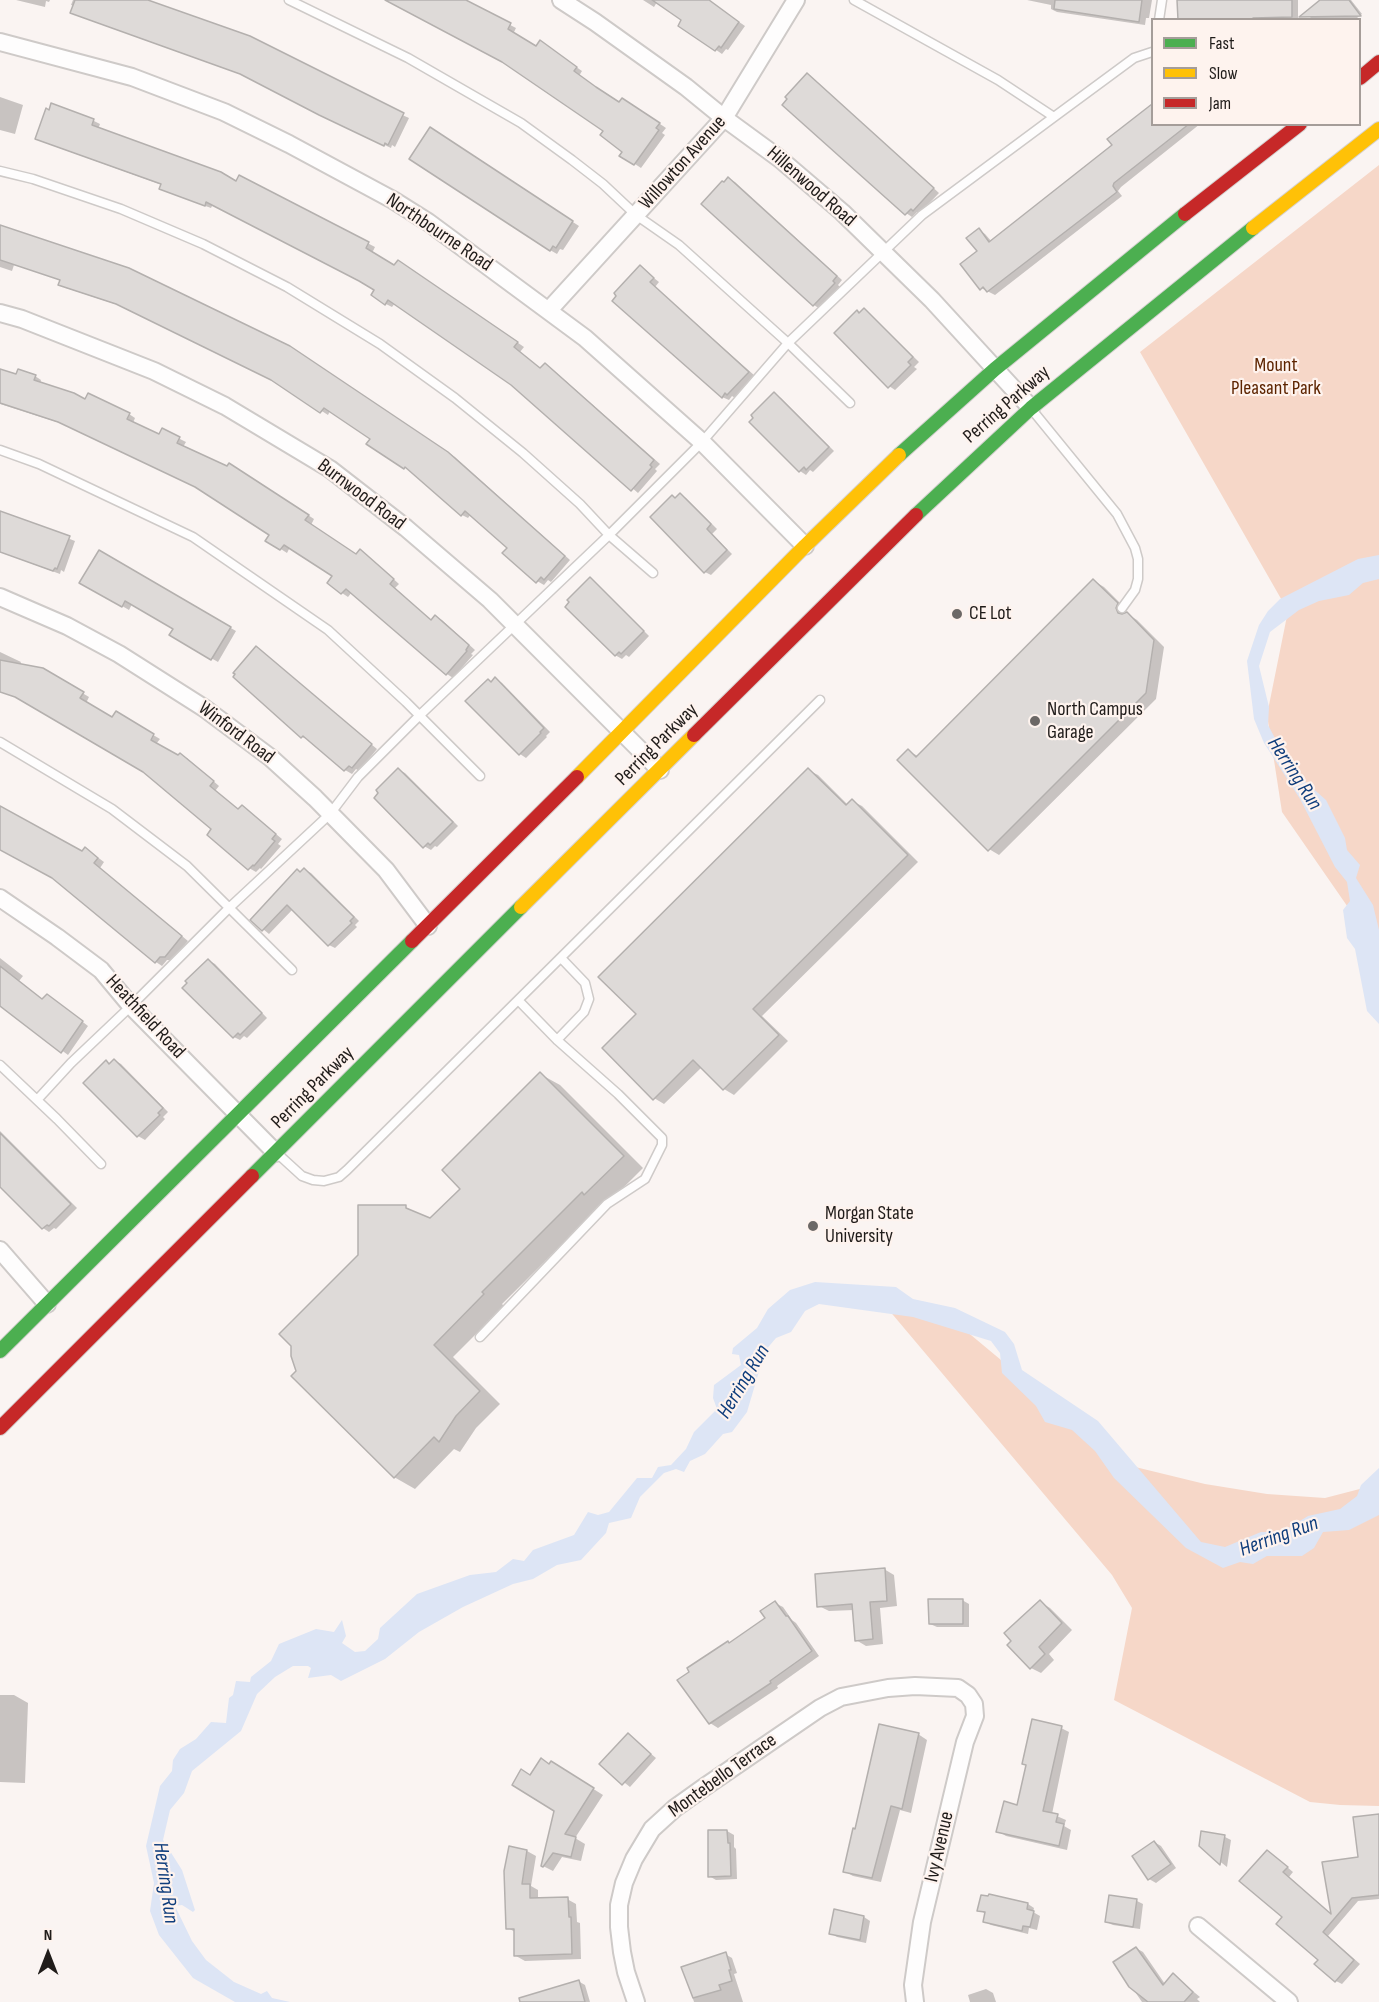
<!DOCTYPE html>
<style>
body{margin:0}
#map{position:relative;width:1379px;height:2002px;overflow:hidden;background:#faf4f2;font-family:"Sofia Sans Condensed",sans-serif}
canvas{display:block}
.legend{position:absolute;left:1151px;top:18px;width:210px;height:108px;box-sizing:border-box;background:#fef3ee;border:2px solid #a59d99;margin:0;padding:8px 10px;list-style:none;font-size:18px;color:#201c1a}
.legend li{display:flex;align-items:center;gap:12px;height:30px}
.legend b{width:30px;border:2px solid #a59d99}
.north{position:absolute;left:18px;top:1924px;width:60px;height:60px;-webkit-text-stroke:4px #fef3ee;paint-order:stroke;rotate:0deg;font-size:16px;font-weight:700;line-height:24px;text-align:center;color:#201c1a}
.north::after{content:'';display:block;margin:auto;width:21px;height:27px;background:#201c1a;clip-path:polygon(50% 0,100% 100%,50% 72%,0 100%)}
</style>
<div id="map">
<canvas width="1379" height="2002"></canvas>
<ul class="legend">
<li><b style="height:8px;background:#4caf50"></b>Fast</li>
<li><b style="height:8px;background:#ffc107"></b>Slow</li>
<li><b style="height:8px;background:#c62828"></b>Jam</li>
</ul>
<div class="north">N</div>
</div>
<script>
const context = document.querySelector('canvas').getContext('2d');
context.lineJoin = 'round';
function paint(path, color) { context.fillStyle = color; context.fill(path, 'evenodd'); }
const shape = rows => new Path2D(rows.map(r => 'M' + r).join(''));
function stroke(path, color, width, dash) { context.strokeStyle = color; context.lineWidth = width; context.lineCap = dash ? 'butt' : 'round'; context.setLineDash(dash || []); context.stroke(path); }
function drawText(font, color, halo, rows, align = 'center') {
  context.font = font + ' "Sofia Sans Condensed",sans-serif'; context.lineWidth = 4.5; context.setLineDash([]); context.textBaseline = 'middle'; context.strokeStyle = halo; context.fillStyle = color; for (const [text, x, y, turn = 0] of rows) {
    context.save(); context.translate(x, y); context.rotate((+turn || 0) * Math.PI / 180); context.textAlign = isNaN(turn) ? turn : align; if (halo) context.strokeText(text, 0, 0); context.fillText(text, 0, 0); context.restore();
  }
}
const green = shape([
 [1379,165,1379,952,1282,812,1267,715,1288,611,1140,352],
 [888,1309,947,1315,1127,1465,1205,1484,1267,1494,1325,1498,1379,1484,1379,1806,1340,1805,1310,1802,1114,1700,1132,1608,1112,1575]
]);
const water = shape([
 [1379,555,1379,579,1363,583,1349,595,1319,601,1299,610,1270,632,1259,666,1269,707,1268,725,1292,770,1326,800,1345,838,1347,850,1360,865,1356,878,1373,905,1379,930,1379,1024,1367,1011,1355,949,1347,938,1343,910,1350,901,1347,882,1335,867,1300,799,1264,743,1254,719,1247,661,1259,625,1268,611,1280,599,1358,559],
 [815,1282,896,1287,913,1299,955,1308,1005,1332,1014,1344,1022,1370,1098,1421,1201,1542,1225,1547,1261,1532,1282,1532,1308,1516,1340,1509,1357,1496,1361,1485,1379,1468,1379,1515,1349,1530,1323,1532,1314,1548,1302,1556,1267,1556,1253,1564,1240,1562,1223,1568,1186,1548,1114,1478,1095,1451,1072,1430,1045,1422,1036,1406,1002,1373,1000,1353,991,1341,913,1317,819,1304,805,1311,791,1332,776,1338,765,1351,747,1412,732,1432,723,1434,705,1454,690,1461,684,1472,676,1469,664,1473,640,1497,631,1518,609,1523,606,1533,581,1560,557,1565,533,1579,513,1584,463,1607,419,1632,385,1659,341,1681,331,1675,308,1678,311,1668,308,1666,293,1666,275,1677,257,1694,241,1731,192,1771,184,1793,170,1810,163,1840,182,1870,195,1910,193,1912,182,1905,175,1906,192,1941,206,1960,234,1982,261,1994,267,1991,272,1998,290,2002,235,2002,193,1978,159,1935,150,1911,154,1883,146,1846,160,1786,172,1771,173,1760,180,1749,196,1739,211,1722,226,1723,229,1698,233,1695,236,1681,250,1682,251,1677,271,1661,279,1644,316,1629,334,1632,342,1620,346,1636,342,1643,355,1652,365,1651,378,1639,380,1628,417,1594,470,1575,496,1572,513,1559,524,1561,533,1550,574,1535,588,1512,598,1515,609,1512,637,1478,652,1478,658,1467,671,1465,686,1449,694,1432,717,1409,713,1398,714,1385,741,1365,739,1355,732,1354,733,1348,757,1328,768,1309,790,1290]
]);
const shadow = shape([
 [16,0,50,0,49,2,46,1,45,7],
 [73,0,143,0,409,118,395,147,392,145,391,148,327,118,248,77,78,16,72,13,74,6,71,5],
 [387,0,450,0,471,5,516,28,513,34,536,48,546,46,582,71,579,76,620,104,629,103,666,128,662,133,665,135,641,168,635,164,605,131,505,62],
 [643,0,707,0,745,26,728,50,726,49,722,54,680,25,683,20,657,2,654,7],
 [1027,0,1152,0,1149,18,1146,18,1145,25,1057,12,1051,9,1051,5],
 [1179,0,1298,0,1298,20,1179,19],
 [1323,0,1351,0,1362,14,1357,18,1358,20,1312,20,1307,12],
 [807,75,814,79,939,193,920,213,917,212,912,217,906,213],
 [0,97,23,105,15,134,0,130],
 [52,105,94,121,100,124,98,129,237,183,240,177,375,247,372,253,395,267,405,265,524,347,520,352,541,369,545,364,551,368,660,464,655,469,657,471,638,493,512,384,395,303,392,307,386,304,377,290,213,204,211,208,167,192,161,189,162,185,43,142],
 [1152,106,1152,124,1200,124,1121,187,1118,191,1122,196,995,295,981,288,979,230,985,234,992,242,1114,146,1109,140],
 [437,133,579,226,563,250,560,249,557,254,550,250,411,159],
 [729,179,735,182,842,280,838,285,840,287,820,309,814,305,703,204],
 [0,227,297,352,455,457,570,560,551,582,548,580,544,585,537,581,509,548,471,514,468,518,462,515,411,471,368,443,372,438,330,411,328,415,275,381,124,307,66,288,59,284,61,280,14,265,12,271,0,267],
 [640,267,659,282,655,287,755,376,735,398,732,396,729,400,722,397],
 [864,310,870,314,919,362,914,367,917,369,895,390,889,386],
 [0,370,17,376,35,376,41,380,40,384,86,401,129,414,135,418,133,423,160,436,162,430,186,442,183,447,227,468,236,468,314,519,311,525,356,556,360,551,367,555,399,584,395,588,432,621,436,617,442,620,475,650,471,654,473,655,453,678,447,674,352,592,348,597,342,593,335,575,290,547,287,553,267,540,271,534,201,489,66,425,0,404],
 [774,394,781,398,834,451,813,472,810,470,806,475,800,471],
 [680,495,686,498,717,529,712,534,732,554,711,575,705,572,676,499],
 [0,512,75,541,64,572,61,570,60,574,0,552],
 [99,552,236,631,218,662,171,635,175,629,132,604,129,610,81,582],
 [590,579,596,583,649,636,629,657,626,655,622,659,615,655],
 [1094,581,1104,587,1127,610,1126,613,1137,620,1164,647,1156,699,999,855,989,849,908,751,918,756],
 [256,648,377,749,359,771,356,769,352,774,345,770,309,740,302,737],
 [0,652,21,662,20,665,42,669,89,697,86,703,113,719,116,713,160,739,156,744,178,757,180,755,187,758,219,786,215,791,239,810,248,811,282,839,278,844,281,846,261,869,260,868,256,872,249,868,213,829,144,771,23,700,0,692],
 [496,679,502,683,550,732,546,736,547,737,526,758,520,754,468,701],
 [399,770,405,773,458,826,437,847,435,846,431,850,424,846],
 [808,770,818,775,848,805,852,801,862,806,918,862,762,1016,788,1041,734,1095,724,1089,702,1067,664,1104,654,1098,638,1014],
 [0,808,82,853,92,853,104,862,100,868,188,941,172,960,167,960,162,966,156,962,54,878,0,848],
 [305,870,311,873,359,921,355,925,357,927,335,948,329,945,293,909,269,934,252,920],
 [0,958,23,976,19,981,43,1000,53,999,88,1026,68,1055,0,1004],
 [208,960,215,964,267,1018,247,1038,244,1036,240,1040,234,1037],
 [114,1060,121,1064,168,1112,163,1117,165,1119,145,1140,138,1136,85,1083,106,1062,110,1065],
 [540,1074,560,1085,643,1168,606,1205,603,1204,502,1304,504,1306,453,1357,500,1404,476,1428,460,1452,454,1449,415,1489,394,1477,405,1207,431,1220,462,1189],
 [0,1131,77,1208,56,1229,54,1228,49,1232,43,1228,0,1185],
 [884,1569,894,1575,897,1606,880,1608,883,1644,866,1646,856,1640,854,1610,829,1611,819,1606],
 [962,1600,969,1604,969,1627,937,1627,930,1624],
 [1040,1602,1050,1608,1072,1630,1049,1654,1054,1660,1041,1673,1031,1668],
 [775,1603,783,1607,792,1620,796,1623,819,1656,777,1686,778,1688,718,1728,710,1723,679,1680,767,1619],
 [0,1695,14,1695,28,1703,25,1783,0,1782],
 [1061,1728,1069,1732,1052,1814,1066,1820,1064,1826,1071,1830,1067,1850,1006,1836,998,1831,1018,1806],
 [918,1734,927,1740,911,1813,900,1810,881,1882,853,1876,844,1871,856,1831],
 [628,1735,656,1758,630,1787,601,1764],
 [550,1765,560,1768,603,1795,575,1838,585,1844,581,1861,562,1857,553,1871,543,1866,556,1811,531,1777],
 [1379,1816,1379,1899,1358,1901,1328,1936,1360,1964,1342,1984,1336,1981,1284,1917,1268,1851,1293,1872,1289,1877,1333,1916],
 [727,1831,734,1835,734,1847,736,1849,737,1879,716,1880,709,1876,709,1832],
 [1225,1837,1231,1840,1227,1867,1200,1846],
 [1154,1842,1161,1846,1176,1868,1156,1883,1149,1879],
 [527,1851,536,1856,531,1886,538,1890,538,1900,567,1899,576,1904,577,1922,580,1923,581,1959,525,1961,516,1956,515,1932,508,1928],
 [1110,1897,1137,1901,1143,1904,1140,1929,1113,1925,1106,1922],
 [1028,1904,1034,1908,1033,1912,1040,1916,1037,1930,1029,1928,1028,1934,991,1925,984,1921,986,1914,979,1910],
 [864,1917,870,1921,866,1943,837,1937,830,1933],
 [1136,1948,1143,1952,1165,1984,1173,1975,1200,1997,1197,1999,1200,2002,1142,2002,1115,1963],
 [725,1954,732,1958,737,1973,734,1974,743,2002,694,2002,683,1968],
 [578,1981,585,1985,590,2002,549,2002],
 [986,1989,993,1993,996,2002,970,2002,968,1995]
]);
const building = shape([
 [75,0,148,0,250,36,404,113,388,145,385,143,384,146,319,115,240,74,70,13,75,0],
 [385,0,466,0,511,23,508,29,536,46,540,40,577,67,574,71,596,87,619,102,622,98,660,123,656,128,659,130,634,165,619,156,622,152,600,135,603,131,502,62,385,0],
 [652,0,709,0,739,22,721,48,719,46,715,51,678,26,681,20,652,0],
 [1055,0,1142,0,1139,22,1054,9,1055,0],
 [1177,0,1292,0,1292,17,1253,18,1253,20,1178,20,1177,0],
 [1320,0,1349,0,1361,16,1299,17,1320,0],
 [807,73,934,188,913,211,911,209,905,215,782,105,787,99,785,97,807,73],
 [51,103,94,119,92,125,221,172,236,181,239,175,369,242,366,248,394,265,398,260,518,342,514,347,540,368,545,363,654,460,650,465,652,467,631,491,511,385,388,300,385,305,371,295,374,290,359,281,206,202,205,206,159,189,161,184,35,139,46,108,49,110,51,103],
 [1152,104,1152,124,1189,124,1114,183,1113,186,1117,192,987,292,983,287,980,290,960,264,977,251,966,238,979,228,989,242,1112,145,1107,139,1152,104],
 [430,127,573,221,556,248,553,246,550,251,409,159,430,127],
 [728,177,837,276,833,281,835,283,813,306,701,204,722,181,724,182,728,177],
 [0,225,129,268,290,346,448,452,565,556,544,580,541,577,536,583,502,553,507,548,465,511,461,516,405,467,404,469,366,444,370,439,324,408,320,413,271,380,116,304,58,285,60,280,0,260,0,225],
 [640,265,654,278,650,282,749,372,727,395,725,393,722,398,612,301,616,296,614,293,640,265],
 [864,308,913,357,908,362,911,365,888,388,834,333,857,310,859,313,864,308],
 [0,369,16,374,18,369,36,375,34,380,74,393,85,399,88,393,130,413,127,419,159,434,162,428,180,437,177,443,227,466,229,463,309,515,305,520,356,554,360,549,394,579,390,584,431,620,435,615,469,645,466,650,467,651,446,675,346,589,341,594,327,583,332,576,284,545,280,550,265,541,269,535,195,487,58,422,0,403,0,369],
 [774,392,829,447,806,470,804,467,799,472,749,422,753,418,751,415,774,392],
 [680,493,711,524,707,529,727,550,704,573,650,517,672,495,675,498,680,493],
 [0,511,70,536,57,569,55,568,53,571,0,552,0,511],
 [99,550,231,627,211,660,169,635,173,629,125,601,122,607,79,583,99,550],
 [590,577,644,631,621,654,619,652,615,656,565,607,569,602,567,600,590,577],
 [1093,579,1118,603,1116,608,1118,613,1122,614,1127,612,1154,640,1146,693,988,851,897,760,908,749,916,757,1093,579],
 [256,646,372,744,352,768,349,766,344,771,303,736,301,738,233,677,235,674,233,673,256,646],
 [0,660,43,668,84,692,80,698,112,717,116,711,154,734,151,740,178,755,180,753,214,781,210,786,238,809,242,805,276,834,272,839,275,841,254,866,253,865,248,870,207,835,211,829,143,772,15,697,0,692,0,660],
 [495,677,544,728,540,732,541,733,519,755,465,701,488,679,491,682,495,677],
 [398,768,453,822,430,845,428,843,423,848,374,798,378,793,376,790,398,768],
 [808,768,846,805,852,799,908,855,753,1009,779,1035,723,1090,693,1060,653,1100,602,1048,636,1014,598,977,808,768],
 [0,806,82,851,85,847,98,858,94,863,182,936,165,957,160,957,155,963,52,878,0,850,0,806],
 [304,868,354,917,350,921,352,923,328,946,287,905,262,931,250,920,297,869,300,872,304,868],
 [208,959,262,1013,240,1035,238,1033,233,1038,182,988,187,983,185,981,208,959],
 [0,966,42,999,47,994,83,1021,61,1053,0,1006,0,966],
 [114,1059,163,1108,158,1113,160,1115,137,1137,83,1083,106,1060,109,1064,114,1059],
 [540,1072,624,1156,584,1195,582,1192,482,1292,484,1294,434,1345,480,1391,456,1416,439,1442,434,1437,394,1478,291,1376,296,1371,291,1356,291,1346,279,1334,358,1255,358,1205,406,1205,406,1208,430,1218,460,1189,442,1170,540,1072],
 [0,1133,71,1204,49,1226,47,1225,42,1229,0,1187,0,1133],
 [885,1568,887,1601,870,1602,873,1639,855,1641,852,1604,817,1607,815,1574,885,1568],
 [928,1599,963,1599,963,1624,929,1624,928,1599],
 [1040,1600,1062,1623,1039,1647,1045,1654,1030,1669,1007,1645,1011,1641,1004,1633,1040,1600],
 [775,1601,786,1616,788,1616,812,1651,770,1681,771,1683,709,1724,677,1680,689,1672,687,1668,728,1641,729,1643,765,1618,760,1611,775,1601],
 [1032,1719,1062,1726,1043,1811,1058,1814,1056,1822,1064,1824,1059,1846,996,1832,1004,1801,1017,1805,1026,1765,1022,1764,1032,1719],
 [879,1724,919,1733,902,1809,891,1806,872,1878,843,1872,853,1828,855,1829,879,1724],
 [628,1733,651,1754,622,1785,599,1764,628,1733],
 [541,1758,549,1764,551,1761,594,1788,565,1834,576,1837,571,1857,553,1853,543,1867,541,1866,554,1811,512,1785,521,1769,530,1775,541,1758],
 [1379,1814,1379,1895,1352,1898,1323,1932,1354,1960,1335,1982,1314,1964,1318,1960,1276,1924,1282,1917,1239,1881,1267,1850,1288,1867,1283,1872,1331,1914,1322,1862,1358,1857,1353,1817,1379,1814],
 [708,1830,727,1830,728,1843,730,1843,731,1876,708,1877,708,1830],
 [1201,1831,1225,1835,1220,1865,1199,1846,1201,1831],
 [1154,1841,1171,1864,1148,1880,1132,1856,1154,1841],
 [509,1846,527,1850,522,1884,530,1884,530,1898,568,1897,569,1917,571,1917,572,1954,514,1956,514,1929,506,1929,504,1871,509,1846],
 [989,1894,1028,1903,1027,1909,1034,1911,1030,1927,1023,1926,1022,1931,983,1922,985,1912,977,1911,981,1895,988,1896,989,1894],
 [1109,1895,1137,1899,1133,1927,1105,1922,1109,1895],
 [834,1909,864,1916,860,1940,829,1934,834,1909],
 [1136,1947,1163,1985,1173,1973,1193,1992,1184,2002,1148,2002,1129,1987,1113,1962,1136,1947],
 [726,1952,731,1970,729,1970,732,1981,719,1985,721,1990,693,1998,681,1967,726,1952],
 [579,1980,585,2002,520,2002,519,1998,579,1980]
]);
const lane = shape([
 [289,0,408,58,521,123,572,160,603,184,636,215,679,245,788,343,850,403],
 [854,0,998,80,1054,117,1134,58,1152,52],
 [1159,20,1162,0],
 [0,171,33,179,121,209,203,244,287,287,380,344,455,398,523,453,580,504,609,535,653,573],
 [1033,411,1117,514,1135,548,1138,559,1138,579,1135,590,1122,608],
 [0,450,39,464,193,537,328,630,406,702,480,776],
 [0,742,112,809,187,866,292,970],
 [557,1040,584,1012,589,999,585,983,562,959],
 [0,1065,57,1119,101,1164],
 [37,1100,71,1063,131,1006,229,908,330,814,358,777,420,715,609,535,702,442,788,343,922,215,1054,117],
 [279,1155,302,1176,313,1180,324,1181,339,1177,347,1170,820,700],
 [480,1337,607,1204,645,1179,662,1145,662,1138,618,1094,557,1040,519,1001]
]);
const street = shape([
 [561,0,595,22,686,87,724,118,780,159,842,212,932,300,1031,408],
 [0,42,132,77,224,112,289,144,393,200,428,222,585,338,702,442,805,546],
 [549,310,724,118,796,0],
 [0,313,22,319,154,371,225,406,330,469,406,528,490,600,660,770],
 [0,597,67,626,119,654,204,708,271,758,315,798,386,870,428,926],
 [0,898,57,937,101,970,131,1006,276,1153],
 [0,1250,47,1304],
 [1198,1926,1289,2002],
 [636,2002,626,1972,622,1952,619,1927,619,1905,624,1883,634,1859,652,1829,675,1808,703,1788,820,1708,841,1697,888,1688,915,1686,958,1688,968,1695,974,1704,975,1716,965,1742,922,1922,913,1985,915,2002]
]);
const fast = shape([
 [899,455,995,369,1185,214],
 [916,515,1031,408,1253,228],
 [252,1176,521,907],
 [0,1351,412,941]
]);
const slow = shape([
 [1253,228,1379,129],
 [577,777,805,546,899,455],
 [521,907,694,735]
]);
const jam = shape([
 [1360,78,1379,62],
 [1185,214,1300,124],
 [694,735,916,515],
 [412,941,577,777],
 [0,1428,252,1176]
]);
const markers = [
 [957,614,6,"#6c6866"],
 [1035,721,6,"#6c6866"],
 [813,1226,6,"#6c6866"]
];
const streetNames = [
 ["Willowton Avenue",683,163,-48],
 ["Hillenwood Road",811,187,41],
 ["Northbourne Road",439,233,34],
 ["Perring Parkway",1007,405,-41],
 ["Burnwood Road",361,495,37],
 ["Winford Road",236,733,37],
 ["Perring Parkway",657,745,-45],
 ["Heathfield Road",145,1017,47],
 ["Perring Parkway",313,1088,-45],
 ["Montebello Terrace",723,1776,-36],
 ["Ivy Avenue",940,1847,-77]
];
const parkNames = [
 ["Mount",1276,366],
 ["Pleasant Park",1276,389]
];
const poiNames = [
 ["CE Lot",969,614],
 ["North Campus",1047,710],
 ["Garage",1047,733],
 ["Morgan State",825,1214],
 ["University",825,1237]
];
const waterNames = [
 ["Herring Run",1294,774,57],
 ["Herring Run",744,1382,-59],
 ["Herring Run",1279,1537,-20],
 ["Herring Run",165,1883,82]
];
paint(green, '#f6d7c8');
paint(water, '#dde5f5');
paint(shadow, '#0003');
paint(building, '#dedad8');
stroke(building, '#b4b0ae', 1.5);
stroke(lane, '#cecac8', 11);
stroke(street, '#cecac8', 20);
stroke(fast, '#d5d2d1', 16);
stroke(slow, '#d5d2d1', 16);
stroke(jam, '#d5d2d1', 16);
stroke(lane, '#fefdfd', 8);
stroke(street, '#fefdfd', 16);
stroke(fast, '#4caf50', 14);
stroke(slow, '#ffc107', 14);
stroke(jam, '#c62828', 14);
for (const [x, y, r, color] of markers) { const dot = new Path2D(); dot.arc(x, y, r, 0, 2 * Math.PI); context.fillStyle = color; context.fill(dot); stroke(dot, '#fef3ee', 2); }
drawText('20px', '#201c1a', '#fef3ee', streetNames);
drawText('20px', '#5d2400', '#fef3ee', parkNames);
drawText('20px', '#201c1a', '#fef3ee', poiNames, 'left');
drawText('italic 21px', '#0f3d7c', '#fef3ee', waterNames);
</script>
